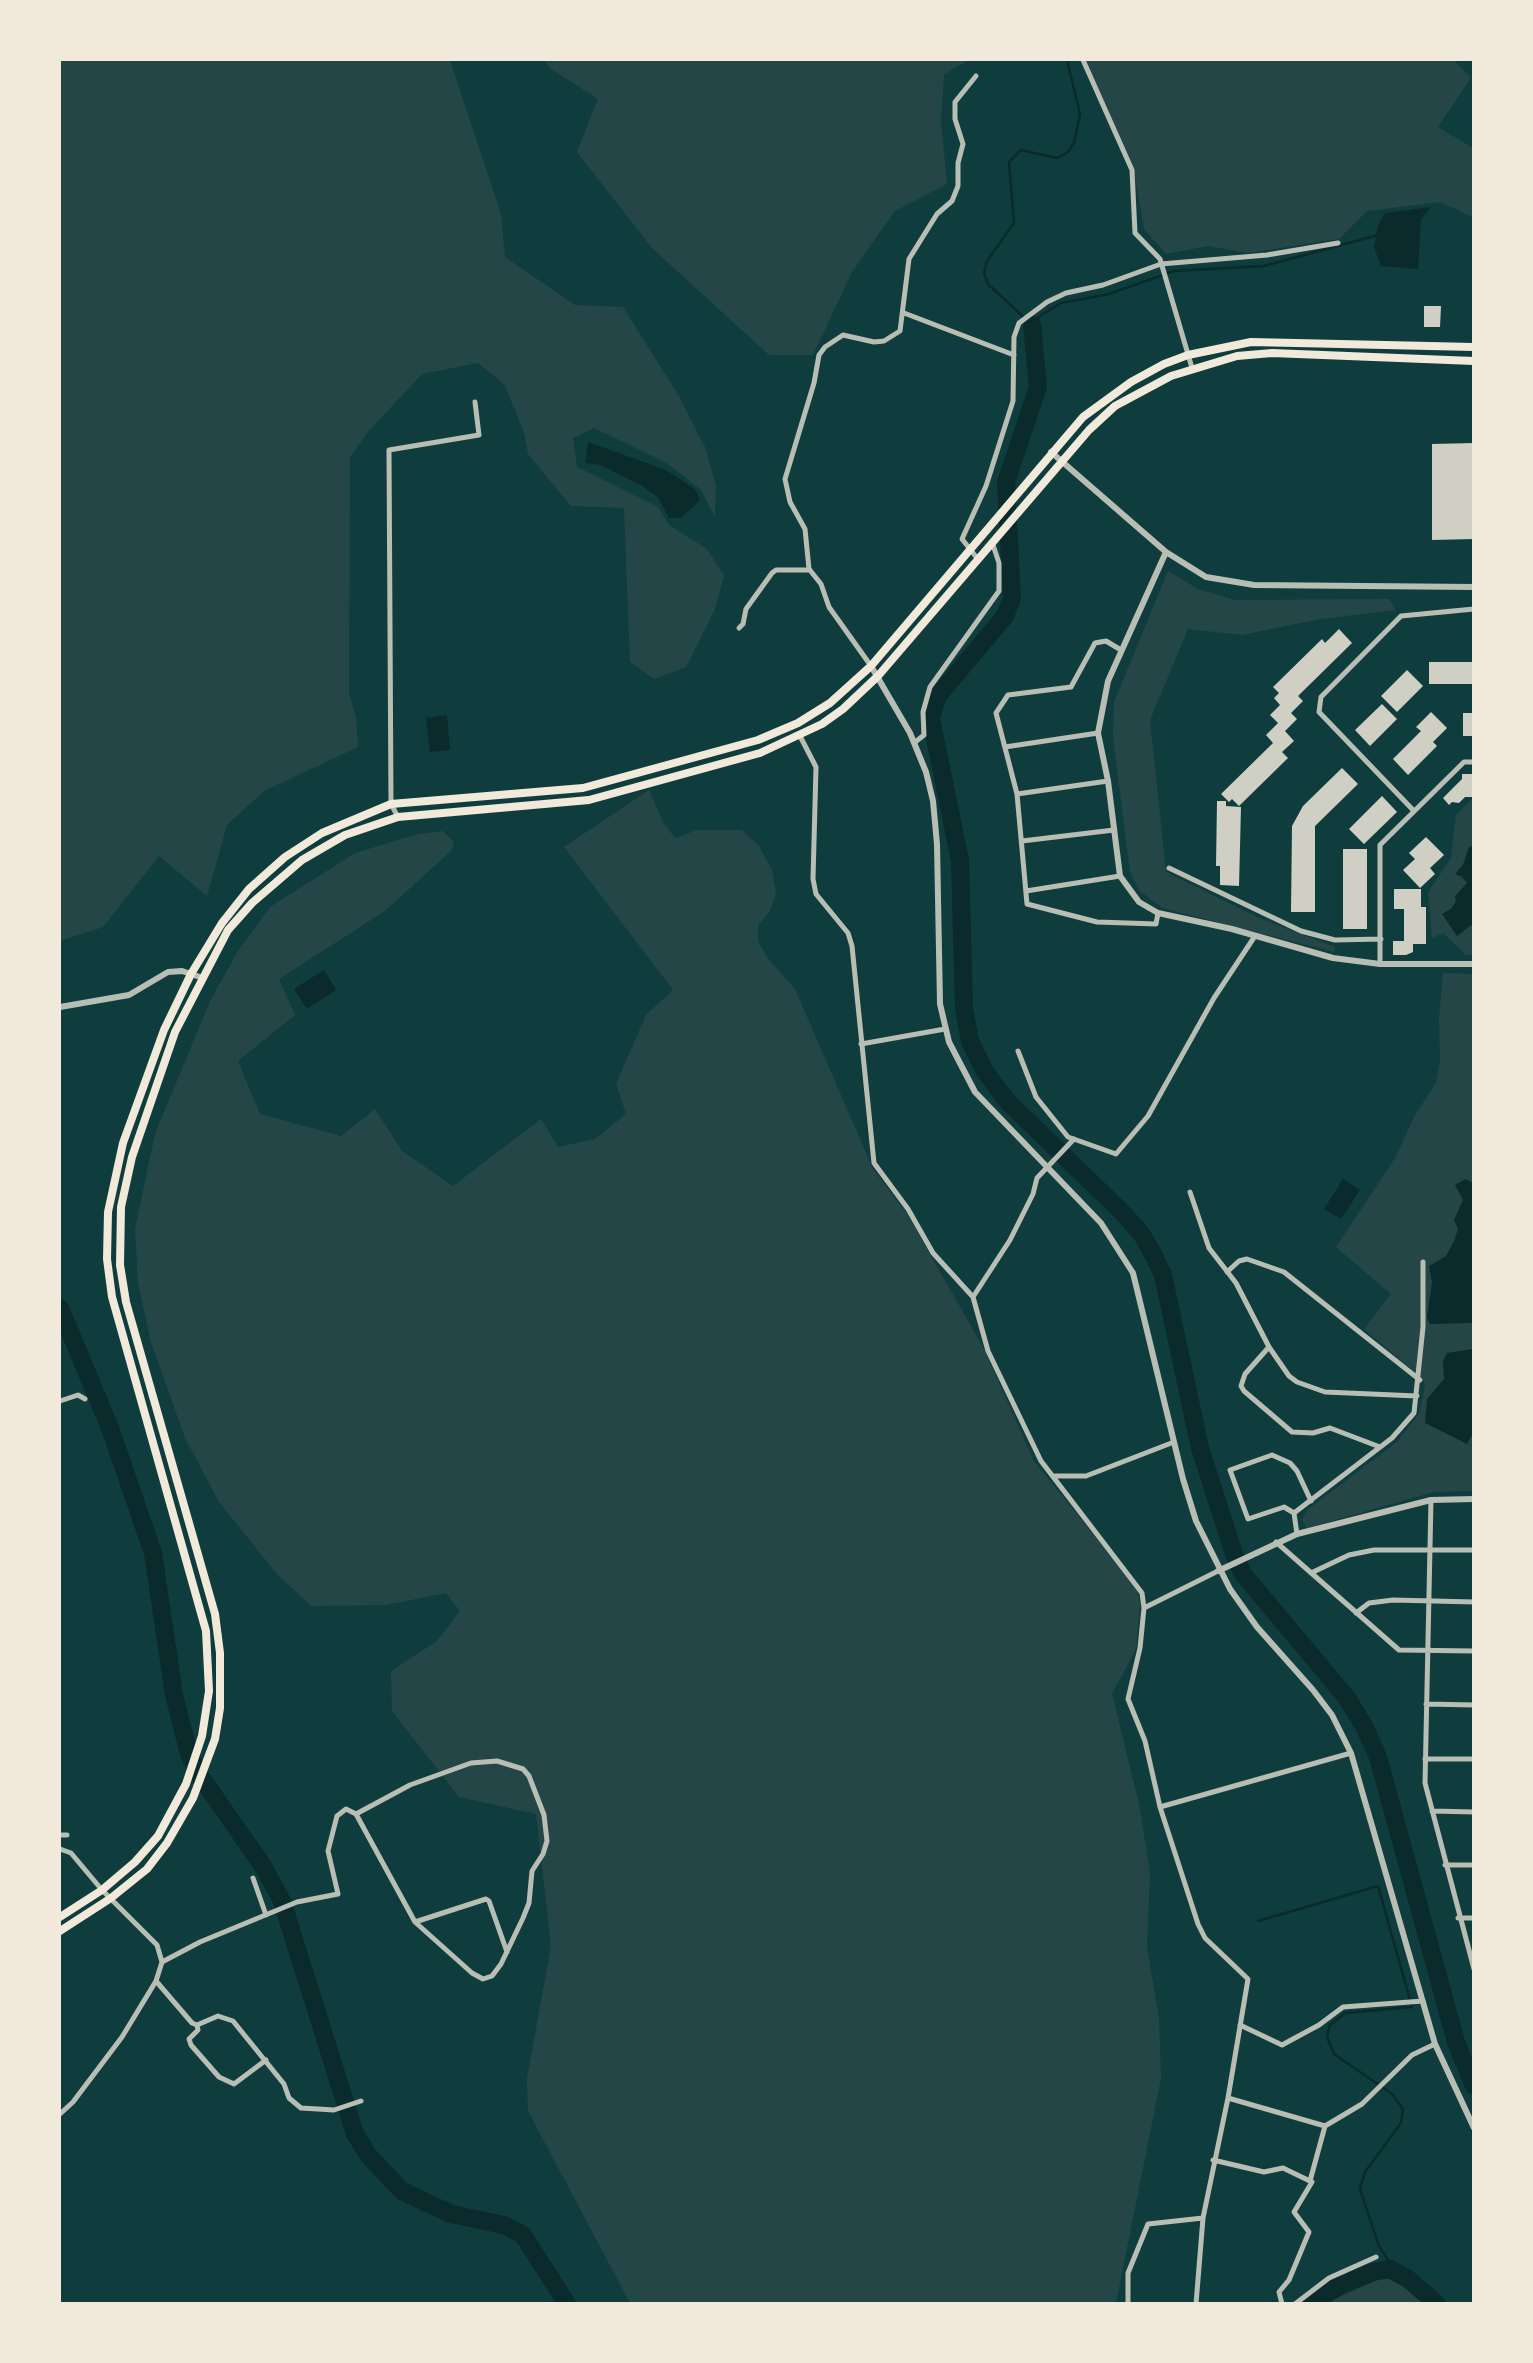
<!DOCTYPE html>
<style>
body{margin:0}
#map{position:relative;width:1533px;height:2363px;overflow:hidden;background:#0f3d3e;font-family:Merriweather,serif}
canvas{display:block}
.frame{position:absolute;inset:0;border:61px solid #f1e9da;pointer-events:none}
</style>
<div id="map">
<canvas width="1533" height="2363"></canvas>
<div class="frame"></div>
</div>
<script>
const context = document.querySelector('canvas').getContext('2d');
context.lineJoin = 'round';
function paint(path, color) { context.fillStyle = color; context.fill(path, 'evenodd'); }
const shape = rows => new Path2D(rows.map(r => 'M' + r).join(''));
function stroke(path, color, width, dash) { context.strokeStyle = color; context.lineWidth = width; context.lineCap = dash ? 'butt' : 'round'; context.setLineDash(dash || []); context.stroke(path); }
const green = shape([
 [60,60,450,60,501,214,505,257,575,305,623,307,680,398,705,447,716,486,715,517,701,490,667,463,594,428,573,438,577,467,658,507,669,525,707,549,724,576,715,609,686,667,654,679,630,662,624,508,571,506,528,454,524,432,504,384,478,363,422,374,367,433,350,457,349,693,356,718,358,747,264,791,227,825,207,896,159,856,103,927,60,941],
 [544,60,969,60,944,74,941,121,947,184,895,211,852,272,813,355,769,355,652,248,577,152,598,99,551,69],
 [1081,60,1454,60,1471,78,1438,127,1473,148,1473,217,1440,202,1367,211,1339,239,1248,253,1208,246,1166,254,1144,229,1135,177,1106,106],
 [1168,571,1198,589,1235,600,1389,599,1396,610,1320,619,1242,635,1188,629,1150,720,1166,872,1259,918,1335,947,1334,952,1162,908,1139,890,1130,872,1113,736,1114,702],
 [649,790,663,822,675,838,697,830,742,830,759,846,772,870,776,894,770,911,758,925,758,941,769,960,795,989,873,1169,907,1214,983,1347,1034,1461,1136,1587,1140,1604,1136,1649,1112,1694,1139,1804,1150,1872,1147,1947,1159,2019,1161,2078,1116,2303,630,2303,528,2111,527,2078,551,1946,536,1814,459,1797,392,1711,391,1671,437,1641,460,1611,446,1593,386,1605,311,1606,276,1573,219,1502,185,1438,151,1342,138,1283,135,1229,155,1134,210,1001,238,951,270,907,355,853,418,834,443,831,454,842,451,851,385,911,279,979,295,1015,238,1061,260,1114,341,1136,375,1109,402,1151,453,1186,541,1119,558,1147,595,1139,626,1114,616,1084,646,1015,673,990,564,847],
 [1472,799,1473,846,1469,847,1463,865,1456,874,1467,882,1451,909,1443,914,1461,933,1471,925,1473,926,1473,955,1466,955,1443,933,1432,938,1428,892,1451,858,1456,815],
 [1443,973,1473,974,1473,1491,1434,1492,1307,1528,1302,1520,1308,1509,1397,1442,1419,1414,1425,1386,1423,1379,1364,1329,1391,1294,1336,1247,1395,1158,1415,1115,1436,1083,1440,1060,1439,1018],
 [1384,2277,1404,2287,1428,2303,1326,2303]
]);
const water = shape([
 [1431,207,1421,220,1418,269,1381,266,1374,247,1378,225,1385,213],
 [588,442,666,470,695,489,700,500,681,518,669,518,658,497,642,486,601,465,585,463],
 [447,715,450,750,430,752,426,718],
 [1473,846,1473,926,1471,925,1457,936,1442,914,1451,909,1456,902,1455,896,1467,883,1462,876,1455,874,1463,865,1469,847],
 [324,970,336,990,307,1009,294,989],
 [1343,1179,1360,1190,1341,1219,1324,1209],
 [1466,1179,1473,1183,1473,1323,1430,1324,1427,1318,1432,1282,1429,1266,1446,1256,1454,1241,1458,1229,1454,1220,1463,1200,1455,1185],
 [1473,1349,1473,1433,1467,1444,1425,1423,1427,1399,1444,1379,1443,1361,1447,1353]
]);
const stream = shape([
 [1067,60,1080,114,1074,143,1067,153,1057,158,1021,150,1009,162,1014,223,987,261,984,273,988,284,1032,325,1041,315,1061,303,1109,294,1174,271,1264,266,1378,235],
 [1258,1921,1378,1886,1412,2007,1345,2013,1330,2025,1327,2037,1334,2054,1392,2094,1403,2109,1401,2123,1365,2172,1360,2189,1379,2246,1396,2273]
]);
const river = shape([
 [1032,325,1038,387,1006,482,1012,598,1005,616,937,697,931,718,960,861,964,1009,970,1041,984,1070,1007,1101,1121,1211,1141,1233,1152,1252,1163,1275,1200,1448,1234,1554,1243,1574,1347,1698,1364,1726,1378,1757,1456,2042,1474,2086],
 [60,1308,110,1428,153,1553,174,1695,189,1754,198,1773,263,1866,282,1901,355,2134,369,2156,402,2191,451,2214,504,2225,523,2235,567,2304],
 [1310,2304,1339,2286,1373,2272,1390,2269,1407,2278,1437,2304]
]);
const building = shape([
 [1424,306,1441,306,1440,327,1424,327],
 [1474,443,1474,539,1432,540,1432,444],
 [1339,629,1352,643,1298,696,1303,701,1291,713,1297,719,1285,731,1294,741,1282,752,1288,758,1239,806,1232,799,1229,802,1221,794,1273,743,1266,735,1278,723,1270,715,1280,705,1274,698,1279,693,1273,687,1322,639,1325,643],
 [1429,662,1474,662,1474,684,1429,684],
 [1407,670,1423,686,1397,712,1381,696],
 [1382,704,1397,719,1370,746,1355,730],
 [1431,712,1447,728,1433,742,1437,746,1408,775,1393,759,1421,731,1416,727],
 [1463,713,1474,713,1474,736,1463,736],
 [1342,768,1358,784,1315,826,1315,912,1291,912,1292,826,1303,806],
 [1462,774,1474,774,1474,797,1465,797,1459,803,1452,802,1449,805,1443,798,1462,779],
 [1382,796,1397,812,1364,844,1349,829],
 [1217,801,1226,801,1226,806,1241,807,1239,886,1220,885,1220,866,1216,866],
 [1426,837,1444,855,1430,868,1435,874,1420,888,1403,870,1415,859,1409,853],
 [1343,849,1367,849,1367,929,1343,929],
 [1394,889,1421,889,1421,907,1426,907,1426,944,1413,944,1413,952,1406,955,1393,955,1393,941,1404,941,1404,909,1394,909]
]);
const minor = shape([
 [1083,60,1132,170,1135,233,1160,259,1192,368],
 [904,313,1014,355],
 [977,558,962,539,986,486,1013,401,1014,337,1019,323,1047,302,1066,293,1103,285,1161,264,1267,255,1338,243],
 [739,628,743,624,746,609,772,573,776,570,810,570],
 [1121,650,1106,641,1095,643,1071,687,1008,695,996,713,1017,794,1027,904,1097,922,1156,924,1158,913],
 [871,666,829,607,821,584,809,569,805,529,790,502,785,479,814,383,819,355,825,347,843,335,874,342,884,341,900,331,909,259,937,214,952,201,958,186,958,163,963,144,955,119,955,102,976,76],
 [800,736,816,767,813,879,816,894,848,933,852,946,874,1163,908,1209,933,1253,973,1297,988,1351,1041,1461,1142,1593,1144,1608,1140,1648,1128,1699,1145,1741,1160,1807,1198,1924,1205,1938,1248,1979,1228,2098],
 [914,743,924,735,923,712,930,687,999,591,999,563,992,542],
 [1005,747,1098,733],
 [1017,794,1108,781],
 [1414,811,1319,712,1321,697,1401,616,1474,609],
 [398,817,391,804,389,450,479,435,475,402],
 [1022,841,1114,830],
 [1169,868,1301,931,1335,940,1381,939],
 [1026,891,1120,876],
 [1380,964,1380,845,1464,762,1474,762],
 [861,1044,945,1029],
 [1018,1051,1036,1097,1068,1137,1116,1154,1148,1116,1214,998,1255,936],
 [1190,1192,1209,1248,1236,1283,1269,1347,1289,1376,1297,1382,1325,1392,1417,1396],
 [1227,1272,1239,1261,1247,1259,1284,1272,1420,1380],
 [973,1297,1010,1240,1033,1194,1037,1178,1074,1139],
 [1269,1347,1245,1374,1241,1386,1244,1391,1292,1432,1313,1433,1330,1428,1380,1447],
 [60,1401,78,1395,85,1399],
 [1053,1476,1086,1476,1174,1442],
 [1431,1500,1425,1783,1474,1969],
 [1294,1513,1284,1507,1248,1519,1230,1470,1272,1455,1290,1463,1297,1471,1311,1501],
 [1297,1534,1294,1513,1392,1438,1414,1413,1423,1327,1423,1262],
 [1276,1542,1399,1650,1474,1651],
 [1311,1573,1349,1555,1374,1550,1474,1550],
 [1144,1608,1218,1571],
 [1356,1613,1369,1603,1393,1600,1474,1602],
 [1426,1704,1474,1705],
 [1425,1759,1474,1759],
 [1160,1807,1351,1753],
 [1432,1811,1474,1812],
 [60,1835,67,1835],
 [60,1849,71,1853,102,1890,157,1945,162,1962,156,1981,122,2037,73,2102,60,2114],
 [1445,1865,1474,1865],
 [253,1878,266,1915],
 [1458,1918,1474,1918],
 [415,1922,486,1899,489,1901,507,1952],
 [162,1962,200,1942,297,1902,338,1894,328,1851,337,1816,346,1809,356,1814,415,1922,472,1973,483,1979,492,1976,501,1964,523,1918,529,1903,532,1871,543,1854,547,1841,544,1815,529,1776,523,1769,497,1761,471,1763,410,1785,356,1814],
 [156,1981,192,2023,197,2025,218,2016,233,2021,284,2084,289,2098,301,2108,334,2110,361,2101],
 [197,2025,198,2030,189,2039,191,2045,219,2077,234,2084,266,2060],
 [1240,2025,1282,2045,1319,2025,1343,2007,1423,2001],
 [1213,2160,1264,2172,1283,2168,1312,2182,1294,2212,1309,2232,1289,2280,1279,2292,1282,2304],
 [1310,2181,1325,2126],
 [1128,2304,1128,2273,1148,2224,1203,2218],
 [1196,2304,1203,2218,1228,2098,1325,2126,1362,2104,1412,2055,1435,2044],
 [1295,2304,1329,2278,1376,2257]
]);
const tertiary = shape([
 [1051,452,1166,552,1206,577,1254,585,1474,587],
 [1166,552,1108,681,1098,733,1108,781,1120,876,1139,902,1158,913,1232,929,1333,958,1380,964,1474,964],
 [871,666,910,733,926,772,933,801,937,844,940,1004,949,1042,975,1092,1101,1223,1133,1273,1183,1479,1196,1521,1230,1589,1257,1627,1313,1690,1332,1715,1351,1753,1435,2044,1474,2128],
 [60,1007,129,995,168,972,182,971,203,978],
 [1218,1571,1297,1534,1431,1500,1474,1499]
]);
const primary = shape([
 [60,1917,102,1890,135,1862,158,1836,186,1784,202,1736,209,1691,206,1631,112,1297,107,1259,108,1212,123,1143,164,1030,191,974,222,923,249,889,285,857,322,833,391,804,583,788,758,740,798,723,830,703,871,666,1083,417,1131,382,1164,364,1188,355,1251,342,1474,347],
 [60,1931,111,1898,147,1869,167,1843,193,1798,215,1739,220,1708,220,1653,215,1614,126,1302,120,1265,121,1207,132,1157,175,1032,228,930,252,903,302,860,345,835,398,817,589,800,760,753,822,724,843,709,878,676,1089,430,1115,406,1171,376,1237,356,1272,353,1474,361]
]);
paint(green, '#244646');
paint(water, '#0a2a2b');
stroke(stream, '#0a2a2b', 2.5);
stroke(river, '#0a2a2b', 18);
paint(building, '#cfcfc3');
stroke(minor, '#b8beb3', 5);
stroke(tertiary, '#b8beb3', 6);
stroke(primary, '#f1e9da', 8);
</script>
